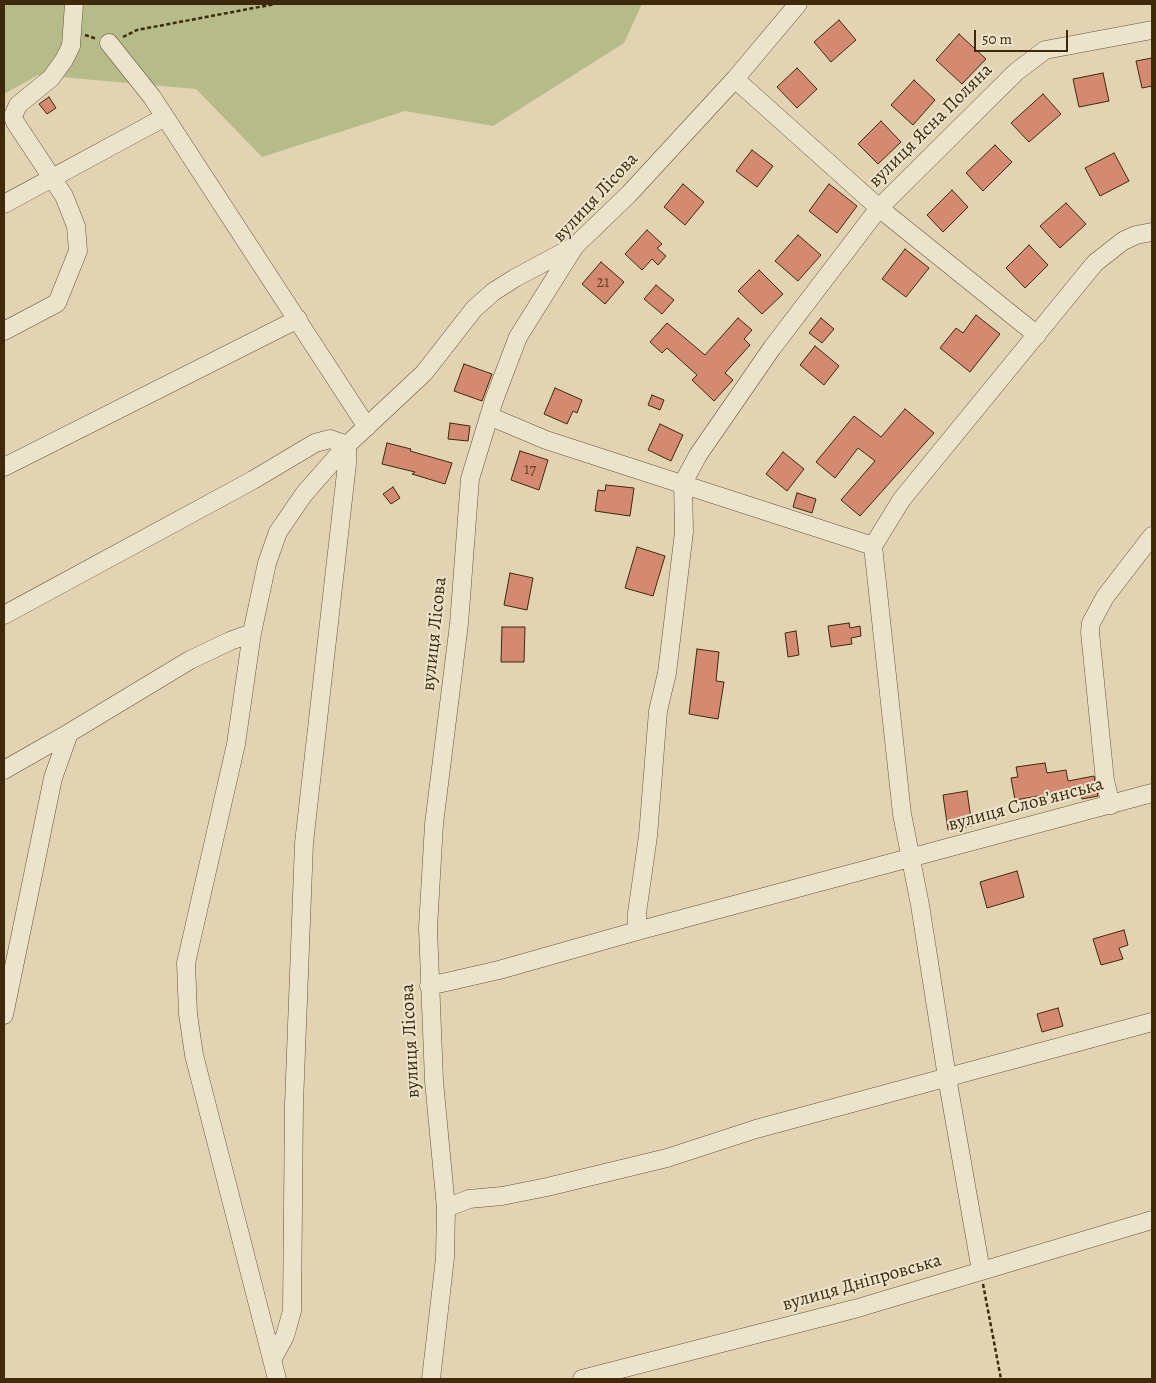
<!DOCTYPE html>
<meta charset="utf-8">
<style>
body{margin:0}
#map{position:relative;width:1156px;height:1383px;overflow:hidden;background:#e2d4b2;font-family:Alegreya,serif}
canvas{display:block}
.frame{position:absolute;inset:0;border:5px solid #3e290a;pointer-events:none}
.scale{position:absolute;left:974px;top:30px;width:94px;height:22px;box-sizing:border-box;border:2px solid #3e290a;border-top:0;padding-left:6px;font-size:15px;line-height:18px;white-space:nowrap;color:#3e290a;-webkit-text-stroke:4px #ece3cd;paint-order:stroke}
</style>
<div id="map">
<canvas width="1156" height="1383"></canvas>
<div class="frame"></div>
<div class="scale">50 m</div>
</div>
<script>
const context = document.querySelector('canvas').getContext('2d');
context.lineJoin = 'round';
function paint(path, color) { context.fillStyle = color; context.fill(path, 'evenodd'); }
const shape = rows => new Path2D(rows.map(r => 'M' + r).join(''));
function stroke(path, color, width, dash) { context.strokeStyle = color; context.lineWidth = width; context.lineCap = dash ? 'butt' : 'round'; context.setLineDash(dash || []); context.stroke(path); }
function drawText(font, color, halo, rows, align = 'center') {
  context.font = font + ' Alegreya,serif'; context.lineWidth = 4; context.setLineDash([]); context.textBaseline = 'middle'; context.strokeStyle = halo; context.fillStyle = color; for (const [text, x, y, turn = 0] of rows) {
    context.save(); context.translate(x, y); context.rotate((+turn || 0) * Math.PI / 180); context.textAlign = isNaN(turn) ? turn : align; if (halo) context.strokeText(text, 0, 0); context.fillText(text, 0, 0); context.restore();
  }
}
const green = shape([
 [4,4,642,4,624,43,493,126,405,111,262,157,196,89,38,75,4,94]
]);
const building = shape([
 [839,20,856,40,831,62,814,42,839,20],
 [959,34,986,59,962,84,936,60,959,34],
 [1152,58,1152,86,1142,88,1136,61,1152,58],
 [797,68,817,89,797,108,777,87,797,68],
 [1103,73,1109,101,1079,107,1073,79,1103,73],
 [914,80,935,100,913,125,891,105,914,80],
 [1043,94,1061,114,1029,142,1011,123,1043,94],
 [49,97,56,108,47,114,39,104,49,97],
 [881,121,901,142,878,164,858,144,881,121],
 [995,145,1012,162,983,191,966,173,995,145],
 [752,150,773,166,757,187,736,171,752,150],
 [1114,153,1129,181,1100,196,1085,168,1114,153],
 [683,184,704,202,685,225,664,207,683,184],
 [829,184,857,206,837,233,809,211,829,184],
 [952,190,968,207,943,232,927,215,952,190],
 [1066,203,1086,224,1060,248,1040,226,1066,203],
 [647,230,662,244,657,248,666,256,658,265,652,259,642,270,625,254,647,230],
 [798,235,821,255,798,281,775,261,798,235],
 [1029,245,1048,265,1025,288,1006,268,1029,245],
 [905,249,929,268,906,297,882,279,905,249],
 [601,262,624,282,605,304,582,284,601,262],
 [759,270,783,294,762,314,738,291,759,270],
 [656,285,674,300,662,314,644,299,656,285],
 [976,315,1000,334,970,372,940,348,956,328,963,333,976,315],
 [738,318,752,330,744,339,750,345,725,373,733,380,714,401,692,380,697,375,667,348,662,353,650,342,667,323,705,355,738,318],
 [821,318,834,329,822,343,809,333,821,318],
 [815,346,839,366,824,385,800,365,815,346],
 [464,364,492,374,482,401,454,391,464,364],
 [555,388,582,400,577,413,573,411,567,424,544,414,555,388],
 [652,395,664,400,660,410,648,405,652,395],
 [905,409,934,433,860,516,841,500,875,461,858,448,835,478,816,462,854,416,881,437,905,409],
 [450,423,470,426,468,441,448,439,450,423],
 [660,424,683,435,671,461,648,450,660,424],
 [387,443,411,449,410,451,452,463,445,484,412,474,415,472,382,464,387,443],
 [520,451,548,460,539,490,511,480,520,451],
 [783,452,804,469,787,491,766,474,783,452],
 [606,485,634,488,630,516,595,511,598,490,605,491,606,485],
 [393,487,400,498,391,504,383,494,393,487],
 [797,493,816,499,812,513,793,507,797,493],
 [637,547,665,556,653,596,625,588,637,547],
 [510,573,533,578,527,610,504,605,510,573],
 [849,623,850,628,860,626,861,636,851,638,852,644,831,647,828,626,849,623],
 [502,627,525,627,524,662,501,662,502,627],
 [796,631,799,655,788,657,785,633,796,631],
 [697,649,719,652,716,681,724,682,718,719,689,714,697,649],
 [1045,763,1047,773,1066,770,1068,781,1094,776,1098,796,1082,799,1080,789,1015,800,1011,778,1018,777,1016,767,1045,763],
 [967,791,972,826,948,830,943,795,967,791],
 [1017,871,1024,897,987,908,980,882,1017,871],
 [1124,930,1128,945,1119,948,1123,959,1101,965,1093,939,1124,930],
 [1058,1008,1063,1026,1042,1032,1037,1014,1058,1008]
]);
const path = shape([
 [85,35,97,39],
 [123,37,137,30,275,4],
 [983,1284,1001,1379]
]);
const minor = shape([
 [109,43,152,97,367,427],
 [735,79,879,208,1037,335],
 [4,204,165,117],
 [4,331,57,303,78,251,76,226,64,196,15,122,13,116,18,105,51,78,64,60,71,46,74,4],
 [489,416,546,440,873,546],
 [4,467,298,319],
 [4,615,253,480,315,443,330,439,347,445,347,464,304,843,294,1104,292,1311,285,1336,272,1360],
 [4,770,69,733,190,660,230,641,252,633],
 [1111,805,1105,781,1090,632,1091,623,1105,597,1152,536],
 [637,931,1152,793],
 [429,986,499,970,637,931,637,913,648,836,658,711,667,673,684,532,683,483,698,455,772,348,879,208,1016,72,1045,50,1152,30],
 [4,1015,53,778,69,733],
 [446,1208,469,1199,502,1196,547,1187,667,1158,756,1129,1152,1022],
 [981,1271,947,1077,920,905,902,814,873,546,902,499,1095,263,1123,241,1136,235,1152,232],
 [277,1379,194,1055,188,1014,186,963,236,744,252,633,267,563,278,532,304,494,347,445,424,373,474,309,493,292,515,278,571,248],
 [431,1379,445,1258,446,1208,434,1081,428,928,434,824,459,624,470,479,494,400,518,337,575,246,629,194,735,79,798,4],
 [582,1379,858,1308,1152,1220]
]);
const numberNames = [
 ["21",603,283],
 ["17",530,470]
];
const streetNames = [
 ["вулиця Ясна Поляна",931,126,-45],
 ["вулиця Лісова",596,198,-47],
 ["вулиця Лісова",435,634,-84],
 ["вулиця Словʼянська",1026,805,-15],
 ["вулиця Лісова",411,1041,-93],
 ["вулиця Дніпровська",862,1283,-16]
];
paint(green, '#b5bc8a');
paint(building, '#d48a70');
stroke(building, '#3e290a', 1);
stroke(minor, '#675434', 19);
stroke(path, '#3e290a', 2.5, [4, 2.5]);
stroke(minor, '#ece3cd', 18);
drawText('16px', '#644124', null, numberNames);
drawText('19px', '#3e290a', '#ece3cd', streetNames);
</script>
